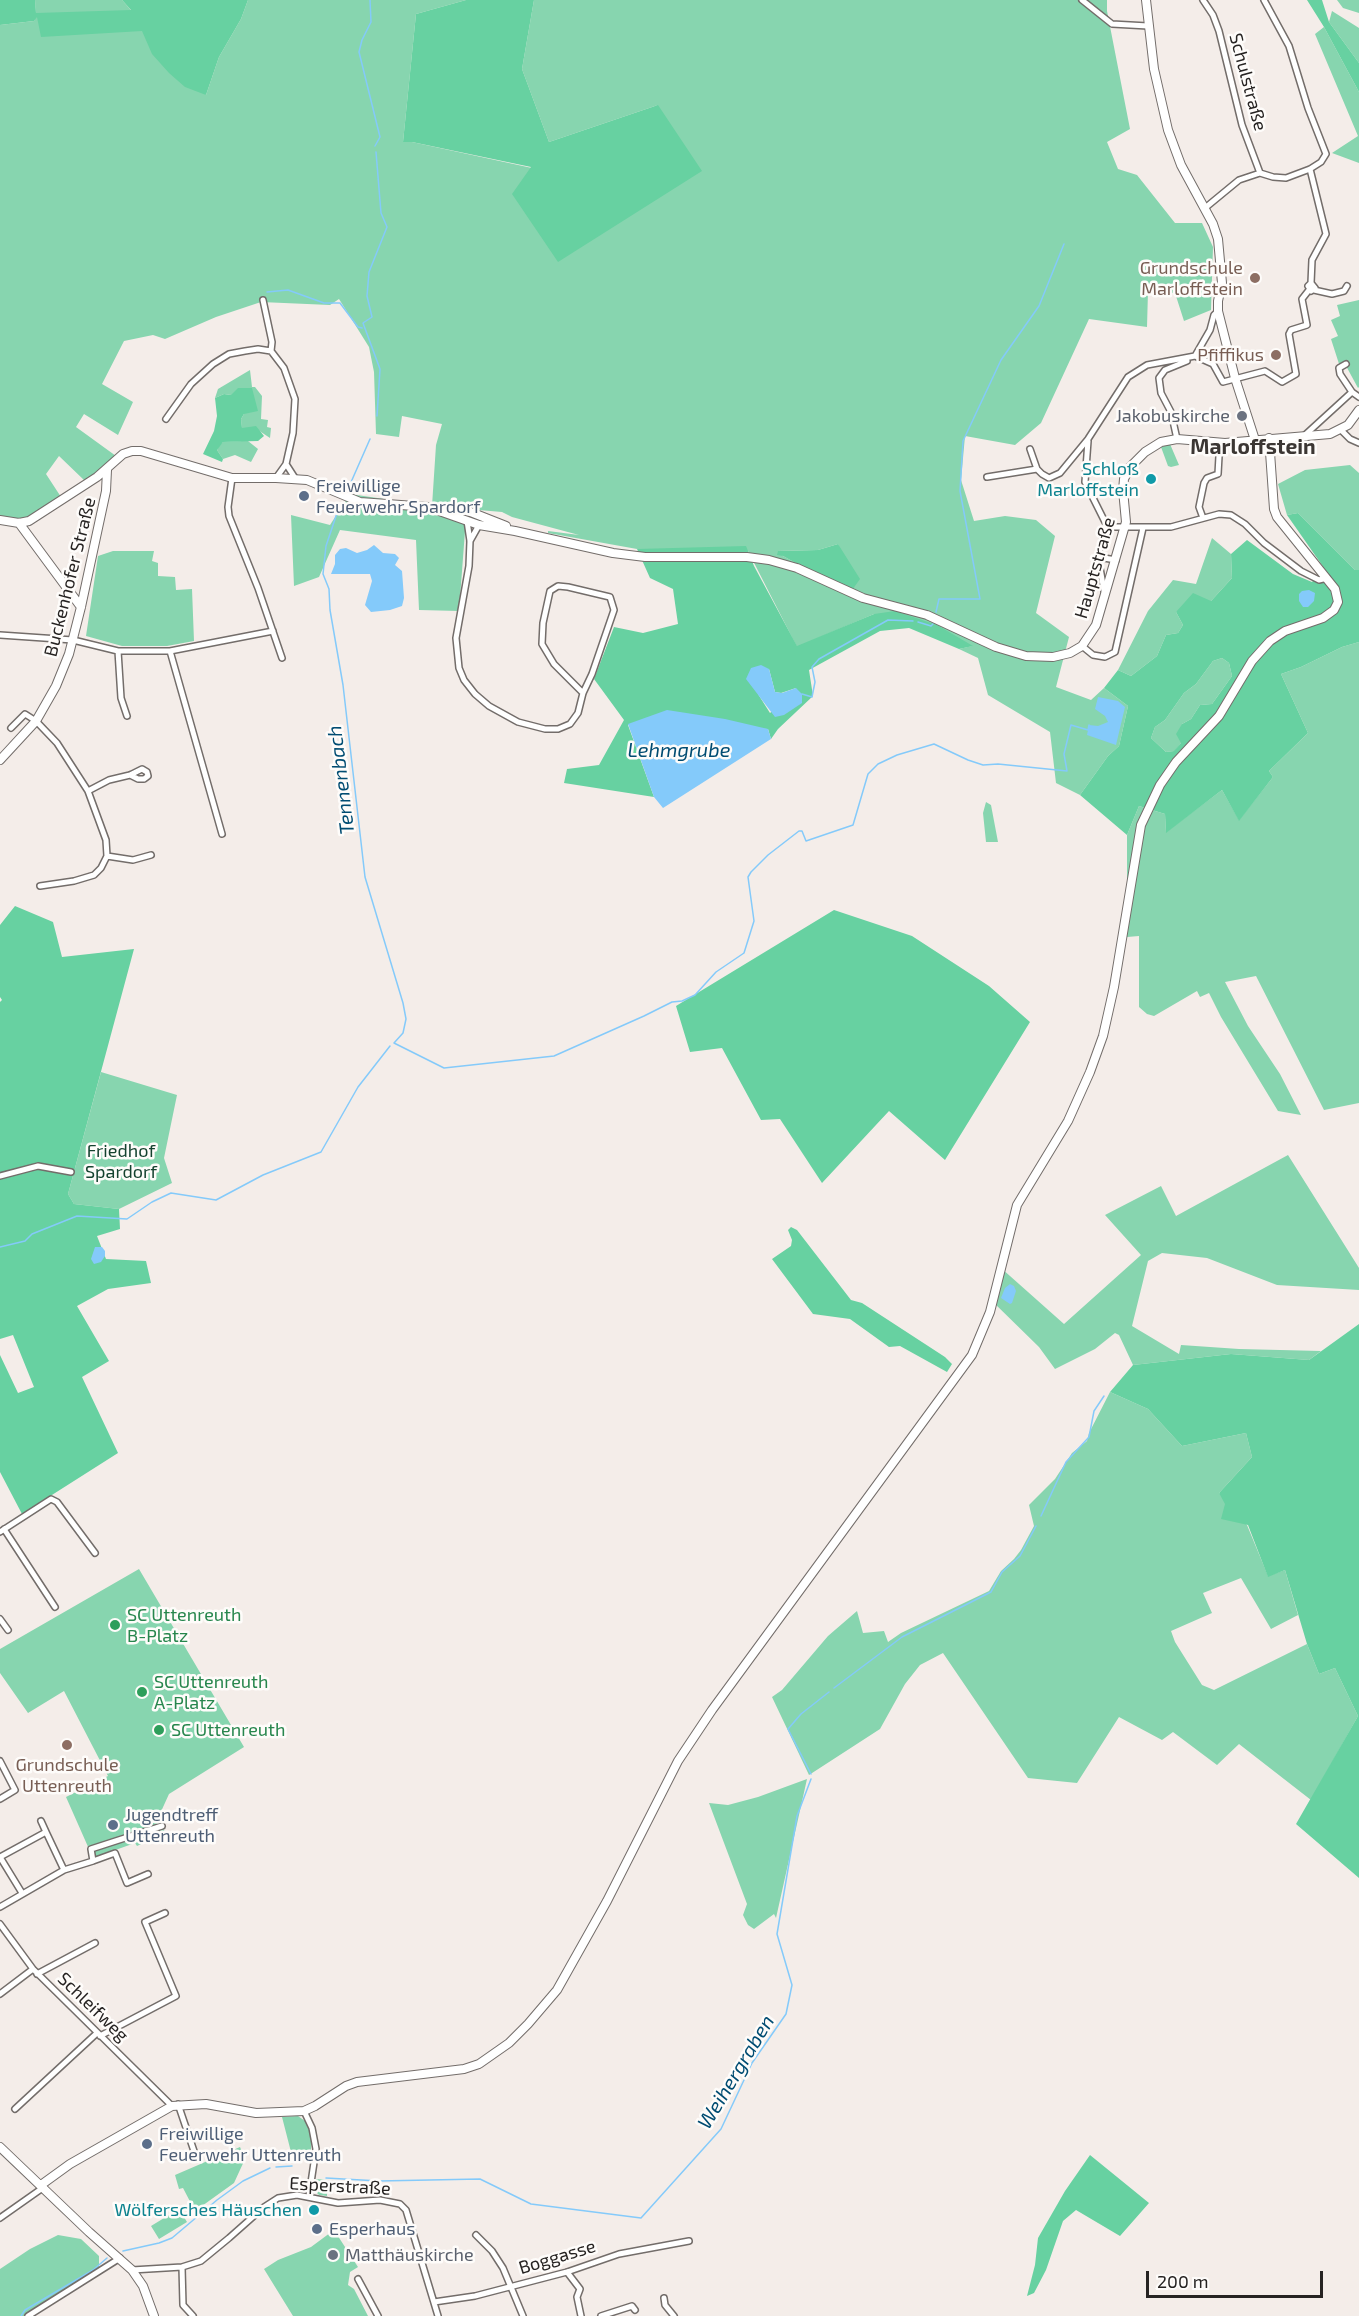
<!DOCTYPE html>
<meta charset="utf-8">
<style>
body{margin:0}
#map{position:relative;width:1359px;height:2316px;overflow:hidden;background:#f4ede9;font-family:"Exo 2",sans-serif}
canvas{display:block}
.scale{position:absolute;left:1146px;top:2271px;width:177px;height:27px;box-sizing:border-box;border:3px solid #262322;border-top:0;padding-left:8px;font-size:18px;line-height:21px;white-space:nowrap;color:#262322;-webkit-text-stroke:4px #fefcfa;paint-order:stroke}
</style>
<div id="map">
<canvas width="1359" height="2316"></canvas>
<div class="scale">200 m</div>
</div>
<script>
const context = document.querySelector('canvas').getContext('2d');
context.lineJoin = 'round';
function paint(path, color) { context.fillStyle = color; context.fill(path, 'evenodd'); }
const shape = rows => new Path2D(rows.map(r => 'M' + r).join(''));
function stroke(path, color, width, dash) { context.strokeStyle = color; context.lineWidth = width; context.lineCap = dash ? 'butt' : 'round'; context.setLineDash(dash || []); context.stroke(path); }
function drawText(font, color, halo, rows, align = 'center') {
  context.font = font + ' "Exo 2",sans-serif'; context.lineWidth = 5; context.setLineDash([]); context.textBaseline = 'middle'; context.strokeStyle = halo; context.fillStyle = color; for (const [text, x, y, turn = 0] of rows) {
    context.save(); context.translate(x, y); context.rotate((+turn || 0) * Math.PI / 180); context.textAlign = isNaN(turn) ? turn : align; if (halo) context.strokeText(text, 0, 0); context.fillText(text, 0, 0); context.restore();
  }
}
const green = shape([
 [35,0,122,0,206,95,219,57,241,19,248,0,466,0,416,14,403,142,412,142,532,168,658,105,549,142,522,69,534,0,1107,0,1107,11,1130,129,1107,142,1118,169,1137,175,1175,223,1202,223,1213,247,1211,310,1184,321,1175,293,1148,291,1147,327,1089,319,1041,423,1015,445,965,436,961,480,974,521,1005,516,1036,520,1055,536,1036,613,1069,637,1056,687,1091,700,1104,688,1128,706,1119,746,1108,756,1080,795,1056,783,1050,732,988,695,978,658,959,649,972,646,874,614,797,647,748,551,637,549,548,533,548,531,579,535,512,517,502,512,467,509,471,513,468,518,466,518,459,611,419,610,416,540,340,530,319,577,294,586,291,515,330,525,350,494,432,506,436,445,442,424,402,416,399,437,376,434,374,372,369,347,339,299,330,305,261,302,216,317,165,339,153,335,124,341,102,384,133,402,118,435,84,414,76,427,116,456,85,481,59,456,46,474,61,497,39,513,18,522,0,517,0,25,34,21,36,16],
 [838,544,850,592,783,556,778,551,818,550],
 [1337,0,1359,0,1359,13,1343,8],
 [1332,11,1359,28,1359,63,1329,22],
 [1324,27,1359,92,1359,163,1332,153,1358,136,1315,34],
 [1359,300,1359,387,1358,388,1345,364,1340,367,1331,339,1338,336,1331,320,1340,316,1337,305],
 [250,370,252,387,255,387,262,396,261,419,268,420,267,427,271,428,270,438,258,430,242,429,241,419,244,414,231,395,224,394,215,398,218,389],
 [242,441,248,441,258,449,251,462,235,455,223,459,217,450,219,445,223,442],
 [1170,444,1179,465,1171,467,1168,466,1161,447],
 [1350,465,1359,473,1359,570,1355,570,1298,513,1287,515,1278,484,1305,470],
 [1212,538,1231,554,1232,578,1211,601,1176,612,1183,625,1178,633,1166,635,1157,656,1131,676,1118,670,1148,611,1173,580,1196,584],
 [113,551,154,551,152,561,158,563,158,576,175,577,176,590,192,589,194,641,167,646,122,646,86,636,98,556],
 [1359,642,1359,1103,1324,1110,1256,976,1225,982,1248,1026,1280,1074,1301,1115,1278,1111,1221,1017,1209,993,1200,997,1197,991,1154,1016,1147,1014,1139,1007,1139,936,1127,937,1127,835,1139,806,1165,814,1166,832,1222,790,1239,820,1273,777,1269,771,1308,733,1281,674,1301,667,1342,647],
 [1222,658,1229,663,1232,676,1212,704,1200,705,1191,719,1182,724,1181,743,1175,751,1166,752,1151,738,1155,727,1165,720,1184,693,1196,684,1213,661],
 [986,802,991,805,998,842,986,842,983,813],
 [101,1072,177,1095,164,1158,172,1183,119,1209,74,1204,68,1194],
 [1288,1155,1359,1268,1359,1290,1277,1285,1207,1258,1162,1253,1148,1261,1132,1326,1179,1354,1181,1345,1239,1349,1321,1351,1309,1360,1231,1354,1133,1365,1119,1335,1115,1333,1095,1349,1055,1369,1039,1347,992,1301,1001,1268,1064,1324,1141,1255,1105,1215,1161,1186,1176,1216],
 [1110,1392,1148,1409,1182,1446,1246,1433,1252,1457,1219,1493,1247,1525,1268,1576,1285,1570,1298,1615,1271,1629,1241,1578,1203,1593,1212,1613,1171,1631,1175,1642,1202,1685,1214,1690,1307,1644,1319,1674,1335,1668,1358,1716,1311,1800,1239,1744,1217,1765,1173,1732,1162,1740,1119,1717,1077,1783,1028,1778,943,1653,920,1665,905,1684,880,1729,809,1775,772,1697,782,1690,828,1636,857,1611,863,1633,884,1631,888,1642,901,1633,989,1591,1001,1571,1014,1559,1021,1550,1034,1526,1029,1505,1055,1479,1072,1453,1087,1441,1089,1433],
 [139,1569,244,1747,169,1794,159,1816,165,1833,137,1846,135,1843,93,1858,66,1797,108,1776,64,1691,28,1713,0,1673,0,1649],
 [807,1779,776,1918,774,1914,754,1929,748,1925,743,1915,747,1904,709,1803,728,1805,758,1797],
 [298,2116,305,2121,311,2132,311,2150,291,2152,282,2117],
 [240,2147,245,2159,234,2183,195,2211,183,2188,179,2189,175,2175],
 [316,2179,327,2180,327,2196,319,2195,315,2191],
 [179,2209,187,2222,159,2239,151,2226],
 [334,2230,358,2267,350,2272,348,2285,354,2289,368,2316,293,2316,264,2269,278,2260,311,2247],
 [58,2235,81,2239,99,2256,99,2267,25,2316,0,2316,0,2269,30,2249]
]);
const forest = shape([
 [0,0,35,0,36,13,131,10,122,0,248,0,241,19,219,57,206,95,185,87,169,73,152,54,142,31,41,37,37,17,34,21,0,25],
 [466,0,534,0,522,69,549,142,658,105,702,171,558,262,512,194,531,167,412,142,403,142,416,14],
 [1307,0,1322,0,1329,22,1359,63,1359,92,1324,27],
 [238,388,252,388,258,411,244,414,241,419,242,428,256,426,264,436,258,441,223,442,217,450,223,459,222,462,203,454,214,431,217,416,215,398,224,394,231,395],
 [1298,513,1355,570,1359,570,1359,642,1342,647,1301,667,1281,674,1308,733,1269,771,1273,777,1239,821,1222,790,1166,833,1165,814,1139,806,1127,835,1080,795,1108,756,1119,746,1128,706,1104,688,1118,670,1131,676,1157,656,1166,635,1178,633,1183,625,1176,612,1193,593,1211,601,1232,578,1231,554,1247,540,1293,574,1312,582,1324,568,1287,515],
 [1222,658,1229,663,1232,676,1212,704,1200,705,1191,719,1182,724,1176,734,1181,743,1174,751,1166,752,1151,738,1155,727,1165,720,1184,693,1196,684,1213,661],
 [838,544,860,579,850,593,783,556,777,555,778,551,818,550],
 [746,546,754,566,797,646,874,614,895,611,937,625,973,646,959,649,909,628,880,631,809,670,813,696,778,729,771,739,768,729,628,725,654,797,564,783,567,769,599,765,624,720,594,679,614,627,643,633,678,624,673,589,650,578,637,549],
 [769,669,775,692,781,693,796,688,770,713,758,694],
 [15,906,53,922,62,957,134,949,68,1194,74,1204,119,1209,120,1229,97,1236,106,1259,146,1261,151,1283,108,1289,77,1306,109,1361,82,1377,118,1453,22,1514,0,1472,0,1355,18,1393,34,1387,13,1335,0,1339,0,1002,2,1000,0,997,0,925],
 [834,910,912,936,989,986,1030,1022,945,1160,889,1111,822,1183,780,1119,761,1120,722,1048,690,1052,676,1006],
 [791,1227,797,1230,851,1300,862,1303,945,1357,952,1364,947,1372,900,1346,889,1347,850,1319,813,1314,772,1259,791,1246,792,1240,788,1230],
 [1359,1324,1359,1878,1296,1824,1358,1716,1335,1668,1319,1674,1307,1644,1285,1570,1268,1577,1248,1525,1221,1519,1225,1504,1219,1493,1252,1457,1246,1433,1182,1446,1148,1409,1110,1392,1133,1365,1231,1354,1309,1360],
 [1090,2155,1149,2203,1120,2236,1076,2210,1063,2221,1046,2270,1034,2293,1027,2296,1035,2265,1038,2238,1065,2191]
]);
const water = shape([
 [374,545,383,553,395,554,399,558,395,565,402,571,404,598,402,606,390,610,371,612,365,605,372,581,370,574,331,574,335,564,335,555,340,549,346,548,357,553,367,550],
 [1309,590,1315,593,1314,601,1308,607,1303,607,1299,601,1299,594,1302,591],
 [761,665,769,669,775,692,782,693,796,688,802,694,802,703,784,715,775,717,746,679,751,668],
 [1098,697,1118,701,1125,707,1116,745,1087,735,1089,725,1098,726,1108,722,1105,716,1095,709],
 [667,710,725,719,768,729,771,739,663,808,654,797,628,724],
 [95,1247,102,1247,105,1251,105,1256,101,1262,94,1264,91,1259],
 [1010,1284,1014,1286,1016,1291,1012,1303,1010,1304,1001,1298,1005,1288]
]);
const stream = shape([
 [370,0,371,22,362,40,359,52,380,137,375,146],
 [376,152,381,213,387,227,369,272,367,296,372,317,363,323,380,369,377,416],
 [267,292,288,290,324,303,340,303,358,327,362,328],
 [348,489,370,439],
 [338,510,326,546,323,574,329,589,330,610,343,685,365,877,403,1003,406,1019,403,1033,394,1043,444,1068,554,1056,644,1016,672,1002,682,1001,695,995,716,972,744,953,754,921,748,877,751,872,768,855,799,831,802,831,806,841,853,825,868,774,878,764,897,755,934,744,968,760,983,765,998,764,1067,771,1064,754,1071,725,1088,730,1089,725],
 [936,612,939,599,980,599,960,491,963,441,1001,360,1039,306,1064,244],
 [918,622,931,626,933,624],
 [802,694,812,697,815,682,812,667,819,659,888,620,913,621],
 [0,1247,25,1241,32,1234,77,1216,127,1219,152,1202,171,1193,216,1200,263,1175,321,1152,358,1087,390,1046],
 [1041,1516,1066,1462,1089,1437,1094,1411,1104,1396],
 [834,1688,902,1637,991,1592,1002,1572,1020,1556,1036,1526],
 [811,1774,788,1729,801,1714,829,1692],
 [276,2167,292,2166],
 [326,2178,379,2181,480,2179,531,2204,641,2218,721,2129,752,2063,786,2014,792,1985,777,1934,797,1816,811,1779],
 [123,2251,159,2243,172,2238,217,2200,243,2181,270,2168],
 [21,2316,25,2310,93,2270,107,2258]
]);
const street = shape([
 [1082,0,1112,24,1148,26],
 [1203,0,1213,15,1219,31,1242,125,1260,173],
 [1310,169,1326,234,1312,260,1311,283,1315,288,1311,291,1308,286,1311,283],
 [1205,208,1239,180,1260,173,1273,177,1286,178,1310,169,1321,162,1326,154,1308,108,1289,46,1264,0],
 [1314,290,1332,294,1344,291,1347,286],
 [263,300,272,342,271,351,284,368,295,399,293,433,286,464,276,478],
 [1195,356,1210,330,1214,315,1218,311],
 [1346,364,1339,368,1340,374,1352,392,1359,397],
 [166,419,191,384,213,364,229,354,245,351,258,349,271,351],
 [1341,430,1350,439,1359,443],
 [1305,435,1352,392],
 [1177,439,1171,412,1161,393,1159,378,1165,370,1187,361],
 [1088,441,1085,482,1105,522,1110,527,1171,527,1219,514,1231,515,1245,524,1264,543,1301,571,1319,580,1327,578],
 [1030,449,1037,469,1042,474,1049,478,1060,473,1088,439,1128,377,1147,365,1195,356,1213,364,1223,382,1265,371,1282,382,1296,374,1289,334,1291,330,1307,325,1302,299,1309,290],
 [286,464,295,478],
 [987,477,1037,469],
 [232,478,228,507,229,516,258,588,282,658],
 [1203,518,1199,507,1204,483,1207,478,1218,474,1219,456,1225,443],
 [467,521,470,541,469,566,456,638,459,668,464,680,475,694,489,706,518,722,545,729,558,729,570,724,578,713,583,693,592,674,614,610,610,597,568,587,558,586,550,591,543,623,542,644,554,664,583,693],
 [470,541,479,525],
 [1098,557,1116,560],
 [1105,596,1098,557,1105,529,1110,527],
 [0,635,73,640,118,651,170,651,273,631],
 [1082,646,1093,655,1105,657,1115,652,1143,528],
 [118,651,121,698,127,716],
 [170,651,222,834],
 [11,728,25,714,36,721,57,743,88,791,106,840,107,856,101,868,94,875,74,881,40,886],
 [88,791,109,780,130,775,142,769,147,772,148,776,144,779,138,779,130,775],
 [107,856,133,860,151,855],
 [0,1176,38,1166,71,1172],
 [4,1529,55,1607],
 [0,1532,51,1499,57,1502,95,1553],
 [0,1619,8,1630],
 [0,1761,15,1790,0,1799],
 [41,1821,46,1832],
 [93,1861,115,1853,127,1883,148,1874],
 [22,1893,0,1857,46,1832,64,1870],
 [0,1907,64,1870,93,1861,91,1849,162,1826],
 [0,1924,33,1969,172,2106],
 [37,1974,95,1943],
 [0,1994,33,1969],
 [100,2036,176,1996,145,1922,165,1913],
 [178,2104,196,2157],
 [15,2109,97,2033],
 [304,2111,312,2128,316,2149,309,2196],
 [0,2218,44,2187],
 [476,2235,492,2251,503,2268,523,2316],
 [182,2267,183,2305,193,2316],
 [132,2270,182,2267,201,2261,229,2238,264,2207,278,2198,297,2195,338,2203,380,2200,400,2204,406,2210,438,2316],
 [567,2272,580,2289,577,2297,581,2316],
 [358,2279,378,2316],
 [664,2298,665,2305,674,2316],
 [434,2302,475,2296,567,2272,619,2254,689,2241],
 [28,2316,120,2258],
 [601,2316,632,2306,635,2310]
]);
const secondary = shape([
 [1146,0,1154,69,1168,130,1181,165,1213,224,1218,239,1222,283,1218,301,1218,311,1235,378,1255,440],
 [440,509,468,511,506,526],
 [0,520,19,523,29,521,97,477,123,454,132,451,141,451,232,478,276,478,307,480,360,502,428,507,479,525,515,531,613,553,645,557,747,557,769,560,797,568,863,598,927,615,996,647,1026,656,1053,657,1070,653,1082,646,1096,625,1126,522,1123,490,1124,479,1130,467,1145,452,1161,442,1177,439,1225,443,1330,434,1348,425,1359,410],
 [19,523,81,607],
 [0,760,36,721,56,686,69,654,81,607,106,491,107,470],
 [0,2147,89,2232,132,2270,143,2286,154,2316],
 [41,2185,70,2164,172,2106,206,2104,256,2113,304,2111,315,2106,346,2086,357,2082,464,2069,479,2064,509,2043,528,2024,557,1990,607,1901,678,1761,712,1710,972,1355,990,1312,1017,1205,1068,1121,1090,1072,1103,1036,1114,987,1141,825,1160,785,1176,762,1219,716,1252,661,1270,641,1285,631,1323,618,1334,610,1338,602,1335,589,1277,517,1274,509,1269,438]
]);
const markers = [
 [1255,278,6,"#8d6e63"],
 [1276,355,6,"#8d6e63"],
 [1242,416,6,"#6b7280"],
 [1151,479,6,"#0f9aa8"],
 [304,496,6,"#5c6f8a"],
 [115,1625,6,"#2e9e5b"],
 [142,1692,6,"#2e9e5b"],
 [159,1730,6,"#2e9e5b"],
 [67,1745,6,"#8d6e63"],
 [113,1825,6,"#5c6f8a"],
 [147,2144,6,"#5c6f8a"],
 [314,2210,6,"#0f9aa8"],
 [317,2229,6,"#5c6f8a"],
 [333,2255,6,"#6b7280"]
];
const streetNames = [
 ["Schulstraße",1248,82,75],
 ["Hauptstraße",1095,568,-74],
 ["Buckenhofer Straße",70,577,-76],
 ["Schleifweg",93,2007,44],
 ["Esperstraße",340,2186,3],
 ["Boggasse",557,2257,-17]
];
const educationNames = [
 ["Grundschule",1243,268],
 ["Marloffstein",1243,289],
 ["Pfiffikus",1264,355],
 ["Grundschule",67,1765,"center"],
 ["Uttenreuth",67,1786,"center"]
];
const worshipNames = [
 ["Jakobuskirche",1230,416],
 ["Matthäuskirche",345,2255,"left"]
];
const cultureNames = [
 ["Schloß",1139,469],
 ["Marloffstein",1139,490],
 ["Wölfersches Häuschen",302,2210]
];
const serviceNames = [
 ["Freiwillige",316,486],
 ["Feuerwehr Spardorf",316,507],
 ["Jugendtreff",125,1815],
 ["Uttenreuth",125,1836],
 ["Freiwillige",159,2134],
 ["Feuerwehr Uttenreuth",159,2155],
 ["Esperhaus",329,2229]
];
const parkNames = [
 ["Friedhof",121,1151],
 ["Spardorf",121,1172]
];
const leisureNames = [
 ["SC Uttenreuth",127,1615],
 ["B-Platz",127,1636],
 ["SC Uttenreuth",154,1682],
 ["A-Platz",154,1703],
 ["SC Uttenreuth",171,1730]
];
const waterNames = [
 ["Lehmgrube",679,750],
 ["Tennenbach",341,780,-97],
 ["Weihergraben",736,2072,-59]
];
const quarterNames = [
 ["Marloffstein",1253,447]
];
paint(green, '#87d5af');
paint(forest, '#67d1a1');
paint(water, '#84cafa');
stroke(stream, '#84cafa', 1.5);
stroke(street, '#736d6a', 8);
stroke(secondary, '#736d6a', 10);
stroke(street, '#fff', 5);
stroke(secondary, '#fff', 8);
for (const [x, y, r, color] of markers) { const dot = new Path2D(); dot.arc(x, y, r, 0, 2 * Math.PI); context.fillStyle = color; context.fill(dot); stroke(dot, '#fefcfa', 2); }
drawText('18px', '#262322', '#fefcfa', streetNames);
drawText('18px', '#785e54', '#fefcfa', educationNames, 'right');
drawText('18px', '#5b616d', '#fefcfa', worshipNames, 'right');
drawText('18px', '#0d838f', '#fefcfa', cultureNames, 'right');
drawText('18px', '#4e5e75', '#fefcfa', serviceNames, 'left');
drawText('18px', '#14422f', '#fefcfa', parkNames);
drawText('18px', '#27864d', '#fefcfa', leisureNames, 'left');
drawText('italic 20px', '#004c72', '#fefcfa', waterNames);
drawText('bold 21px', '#3b3633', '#fefcfa', quarterNames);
</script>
